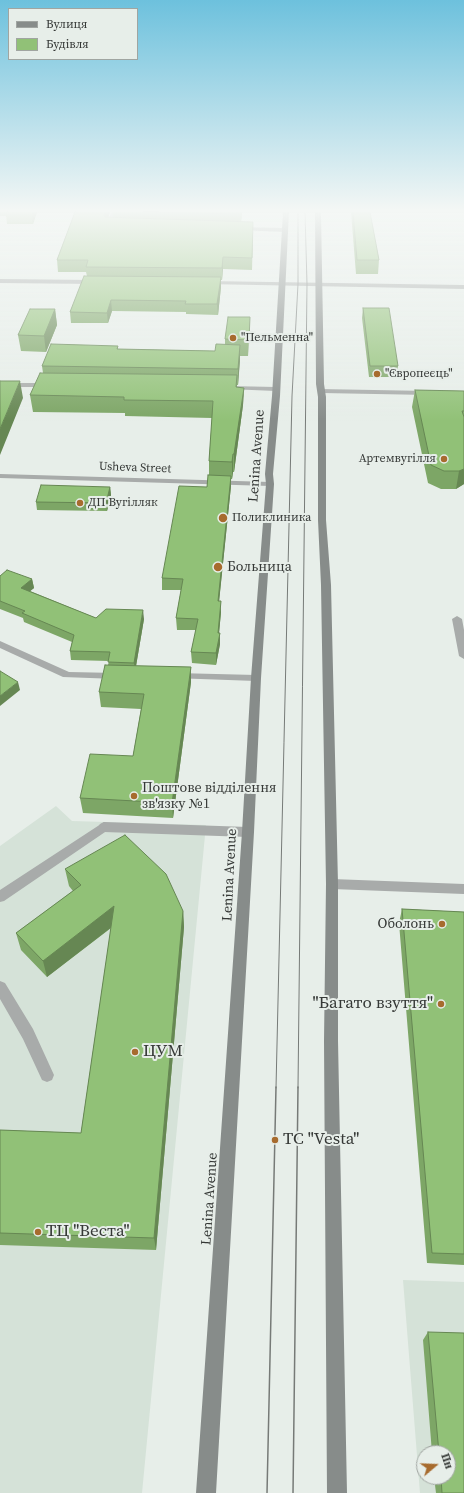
<!DOCTYPE html>
<meta charset="utf-8">
<style>
body{margin:0}
#map{position:relative;width:464px;height:1493px;overflow:hidden;background:#e7eee9;font-family:"Source Serif 4",serif}
canvas{display:block}
.legend{position:absolute;left:8px;top:8px;width:130px;height:52px;box-sizing:border-box;background:#e7eee9;border:1px solid #a0a5a1;margin:0;padding:5px 7px;list-style:none;font-size:12px;color:#353836}
.legend li{display:flex;align-items:center;gap:8px;height:20px}
.legend b{width:20px;border:1px solid #a0a5a1}
.north{position:absolute;left:416px;top:1445px;width:40px;height:40px;box-sizing:border-box;background:#e7eee9;border:1px solid #a0a5a1;border-radius:50%;rotate:71deg;font-size:11px;font-weight:700;line-height:16px;text-align:center;color:#353836}
.north::after{content:'';display:block;margin:auto;width:14px;height:18px;background:#a76b2e;clip-path:polygon(50% 0,100% 100%,50% 72%,0 100%)}
</style>
<div id="map">
<canvas width="464" height="1493"></canvas>
<ul class="legend">
<li><b style="height:5px;background:#878c8a"></b>Вулиця</li>
<li><b style="height:11px;background:#91c177"></b>Будівля</li>
</ul>
<div class="north">Пн</div>
</div>
<script>
const context = document.querySelector('canvas').getContext('2d');
context.lineJoin = 'round';
function paint(path, color) { context.fillStyle = color; context.fill(path, 'evenodd'); }
const shape = rows => new Path2D(rows.map(r => 'M' + r).join(''));
function stroke(path, color, width, dash) { context.strokeStyle = color; context.lineWidth = width; context.lineCap = dash ? 'butt' : 'round'; context.setLineDash(dash || []); context.stroke(path); }
function drawText(font, color, halo, rows, align = 'center') {
  context.font = font + ' "Source Serif 4",serif'; context.lineWidth = 4; context.setLineDash([]); context.textBaseline = 'middle'; context.strokeStyle = halo; context.fillStyle = color; for (const [text, x, y, turn = 0] of rows) {
    context.save(); context.translate(x, y); context.rotate((+turn || 0) * Math.PI / 180); context.textAlign = isNaN(turn) ? turn : align; if (halo) context.strokeText(text, 0, 0); context.fillText(text, 0, 0); context.restore();
  }
}
const built = shape([
 [56,806,72,821,206,825,142,1493,0,1493,0,846],
 [403,1280,464,1282,464,1493,420,1493],
 [424,1453,448,1453,448,1477,424,1477]
]);
const service = shape([
 [457,616,462,619,464,630,464,659,459,656,452,619,457,616],
 [332,879,464,884,464,894,332,889,328,888,326,884,328,880,332,879],
 [0,981,5,983,33,1029,54,1075,52,1080,47,1082,42,1080,23,1039,0,999,0,981]
]);
const pedestrian = shape([
 [111,212,117,212,111,224,117,226,114,228,106,227,111,212],
 [239,227,285,228,288,230,285,232,237,230,236,229,239,227],
 [104,822,108,824,110,827,108,830,4,901,0,902,0,890,104,822]
]);
const minor = shape([
 [0,383,49,383,53,385,49,387,0,387,0,383],
 [229,386,276,387,280,389,276,391,227,389,227,387,229,386],
 [319,389,429,391,433,393,429,395,322,393,319,393,319,389],
 [0,474,270,482,274,484,270,486,0,478,0,474],
 [0,641,69,672,117,673,122,676,117,679,63,677,0,648,0,641],
 [176,673,256,675,261,678,256,681,172,678,171,676,172,674,176,673],
 [104,822,248,827,252,829,254,832,252,835,248,837,104,832,100,830,98,827,100,824,104,822]
]);
const tertiary = shape([
 [0,279,95,280,98,282,95,284,0,283,0,279],
 [207,281,464,285,464,289,205,284,204,283,207,281]
]);
const secondary = shape([
 [283,212,289,212,280,396,273,474,274,484,261,678,254,832,216,1493,196,1493,242,832,251,678,266,484,265,474,272,396,283,212],
 [315,212,321,212,324,384,326,397,326,520,331,585,338,884,338,1041,347,1493,327,1493,324,1041,326,884,321,585,318,520,318,397,316,384,315,212]
]);
const tramFar1 = shape([
 [276,1088,292,396,298,284,298,212],
 [298,1088,307,284,305,212]
]);
const tram = shape([
 [267,1493,276,1087],
 [293,1493,298,1087]
]);
const wall = shape([
 [0,212,37,212,33,224,7,224,6,216,0,216],
 [75,212,110,212,108,217,113,217,113,212,242,212,241,222,253,234,252,270,223,269,222,280,221,280,221,287,218,315,186,314,186,312,112,311,108,323,71,323,70,312,87,276,86,272,58,272,57,260],
 [351,212,370,212,379,260,378,274,356,274],
 [363,308,398,366,396,377,369,377,362,318],
 [55,309,57,325,46,352,21,351,18,335],
 [250,317,248,356,240,356,238,385,237,385,237,387,244,388,243,405,234,472,233,472,232,479,231,479,231,486,219,601,221,612,219,633,220,633,220,644,216,665,192,663,191,652,196,630,177,630,176,618,181,590,162,590,162,578,207,487,209,475,209,461,212,418,125,416,125,413,33,412,30,395,43,373,42,366,118,346,118,349,215,351,225,345,225,339],
 [415,390,464,391,464,484,456,489,441,489,428,483,412,407],
 [110,487,111,495,107,511,37,510,36,502],
 [0,576,32,579,34,588,30,591,96,618,144,619,136,666,191,667,191,682,173,818,83,813,80,798,133,756,141,709,101,707,99,692,108,665,109,661,71,660,70,651,72,642,24,622,23,618,0,609],
 [65,869,183,911,184,927,156,1250,0,1245,0,1130,81,1133,111,928,47,977,21,950,16,933,73,891,69,886],
 [402,909,464,912,464,1265,427,1263,399,923],
 [428,1332,464,1493,436,1493,434,1477,448,1477,448,1453,432,1453,423,1340]
]);
const shadedWall = shape([
 [33,212,37,212,33,224,32,215],
 [105,212,110,212,105,227,104,215],
 [241,212,242,212,241,225],
 [223,257,223,269,222,280,222,268],
 [221,277,221,287,218,315,217,304],
 [111,300,112,311,108,323,107,313],
 [55,309,57,325,46,352,44,336],
 [250,317,250,333,248,356,249,340],
 [240,345,240,361,238,385,238,369],
 [20,381,23,398,0,455,0,429],
 [244,388,243,405,234,472,234,454],
 [233,454,233,472,232,479,232,462],
 [464,469,464,484,456,489,459,471],
 [231,476,231,486,218,612,218,601],
 [110,487,111,495,107,511,106,503],
 [32,579,34,588,23,597,21,588],
 [221,601,221,612,218,644,218,633],
 [143,610,144,619,135,672,134,663],
 [220,633,220,644,216,665,216,653],
 [191,667,191,682,173,818,172,803],
 [18,682,20,690,0,706,0,696],
 [114,906,117,923,47,977,43,961],
 [183,911,184,927,156,1250,154,1238]
]);
const building = shape([
 [7,212,33,212,32,215,6,215,7,212],
 [75,212,105,212,104,215,105,217,253,222,252,258,223,257,222,268,86,267,88,260,57,260,75,212],
 [143,212,241,212,241,214,143,212],
 [353,212,370,212,379,260,357,260,353,212],
 [84,276,221,277,217,304,185,304,186,301,111,300,107,313,70,312,84,276],
 [363,308,389,308,398,366,370,366,363,308],
 [30,309,55,309,44,336,18,335,30,309],
 [228,317,250,317,249,340,225,339,228,317],
 [51,344,118,346,117,349,215,351,216,344,240,345,238,369,42,366,51,344],
 [40,373,237,375,236,387,244,388,234,454,233,454,232,462,209,461,213,401,124,400,124,397,30,395,40,373],
 [0,381,20,381,0,429,0,381],
 [415,390,464,391,464,411,462,411,464,417,464,469,459,471,444,471,431,465,415,390],
 [208,475,231,476,218,601,221,601,218,633,220,633,216,653,191,652,198,619,176,618,183,579,162,578,179,486,207,487,208,475],
 [41,485,110,487,106,503,36,502,41,485],
 [7,570,32,579,21,588,96,618,106,609,143,610,134,663,108,662,110,652,70,651,74,635,22,613,25,611,0,601,0,576,7,570],
 [105,665,191,667,172,803,80,798,90,754,133,756,144,694,99,692,105,665],
 [0,671,18,682,0,696,0,671],
 [125,835,166,874,183,911,154,1238,0,1233,0,1130,81,1133,114,906,43,961,16,933,81,885,65,869,125,835],
 [402,909,464,912,464,1254,432,1253,402,909],
 [428,1332,464,1333,464,1493,442,1493,441,1477,448,1477,448,1453,439,1453,428,1332]
]);
const markers = [
 [233,338,4,"#a76b2e"],
 [377,374,4,"#a76b2e"],
 [444,459,4,"#a76b2e"],
 [80,503,4,"#a76b2e"],
 [223,518,5,"#a76b2e"],
 [218,567,5,"#a76b2e"],
 [134,796,4,"#a76b2e"],
 [442,924,4,"#a76b2e"],
 [441,1004,4,"#a76b2e"],
 [135,1052,4,"#a76b2e"],
 [275,1140,4,"#a76b2e"],
 [38,1232,4,"#a76b2e"]
];
const farPoinames = [
 ["\"Пельменна\"",241,338],
 ["\"Європеєць\"",385,374],
 ["Артемвугілля",436,459,"right"],
 ["ДП Вугілляк",88,503],
 ["Поликлиника",232,518]
];
const farStreetnames = [
 ["Usheva Street",135,468,2]
];
const streetNames = [
 ["Lenina Avenue",257,456,-86],
 ["Lenina Avenue",230,875,-87],
 ["Lenina Avenue",210,1199,-86]
];
const poiNames = [
 ["Больница",227,567],
 ["Поштове відділення",142,788],
 ["зв'язку №1",142,804],
 ["Оболонь",434,924,"right"]
];
const nearPoinames = [
 ["\"Багато взуття\"",433,1004,"right"],
 ["ЦУМ",143,1052],
 ["TC \"Vesta\"",283,1140],
 ["ТЦ \"Веста\"",46,1232]
];
paint(built, '#d5e2d8');
paint(service, '#a8abaa');
paint(pedestrian, '#a8abaa');
paint(minor, '#a8abaa');
paint(tertiary, '#a8abaa');
paint(secondary, '#878c8a');
stroke(tramFar1, '#767a77', 1);
stroke(tram, '#767a77', 1.5);
paint(wall, '#7da666');
paint(shadedWall, '#668753');
paint(building, '#91c177');
stroke(building, '#668753', 1);
const sky = context.createLinearGradient(0, 0, 0, 421);
sky.addColorStop(0, '#6dc1dd');
sky.addColorStop(0.5, '#f4f7f5');
sky.addColorStop(1, '#f4f7f500');
context.fillStyle = sky;
context.fillRect(0, 0, 464, 421);
for (const [x, y, r, color] of markers) { const dot = new Path2D(); dot.arc(x, y, r, 0, 2 * Math.PI); context.fillStyle = color; context.fill(dot); stroke(dot, '#e7eee9', 1.5); }
drawText('12px', '#353836', '#e7eee9', farPoinames, 'left');
drawText('12px', '#353836', '#e7eee9', farStreetnames);
drawText('14px', '#353836', '#e7eee9', streetNames);
drawText('14px', '#353836', '#e7eee9', poiNames, 'left');
drawText('17px', '#353836', '#e7eee9', nearPoinames, 'left');
</script>
